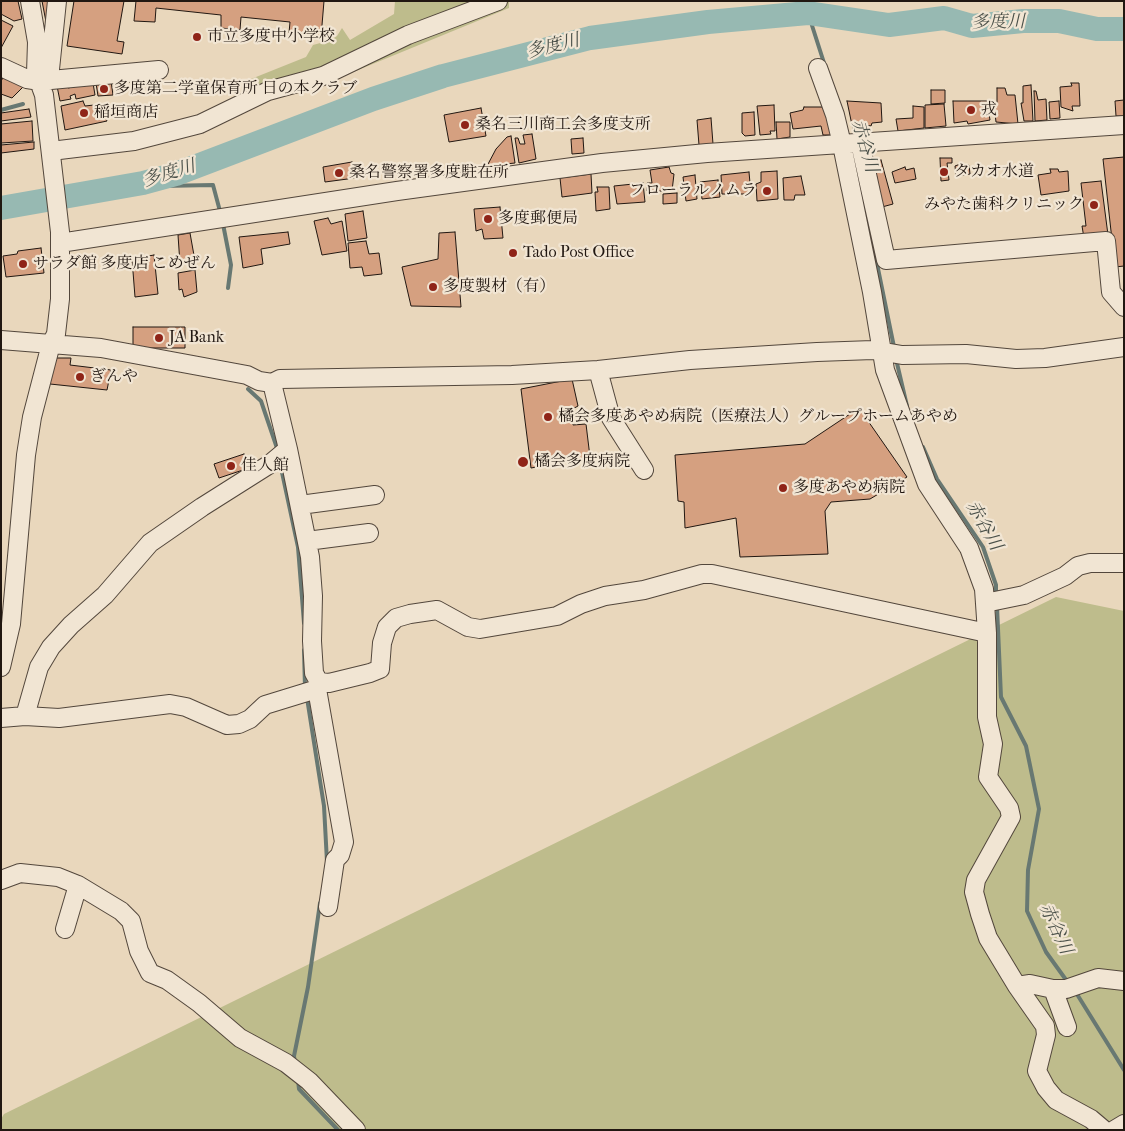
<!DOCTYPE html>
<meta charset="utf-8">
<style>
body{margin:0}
#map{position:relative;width:1125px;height:1131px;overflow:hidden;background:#e9d7bc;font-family:"IM FELL French Canon",serif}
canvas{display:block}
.frame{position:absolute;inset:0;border:2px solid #211711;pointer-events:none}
</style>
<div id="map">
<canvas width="1125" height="1131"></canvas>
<div class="frame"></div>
</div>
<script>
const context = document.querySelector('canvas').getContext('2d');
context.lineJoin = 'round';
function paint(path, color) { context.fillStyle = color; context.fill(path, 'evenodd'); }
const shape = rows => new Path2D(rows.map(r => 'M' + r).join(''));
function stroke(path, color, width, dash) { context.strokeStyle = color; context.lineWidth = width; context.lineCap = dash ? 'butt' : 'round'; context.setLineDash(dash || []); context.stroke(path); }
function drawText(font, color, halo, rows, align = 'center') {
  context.font = font + ' "IM FELL French Canon","Noto Serif JP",serif'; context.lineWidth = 4.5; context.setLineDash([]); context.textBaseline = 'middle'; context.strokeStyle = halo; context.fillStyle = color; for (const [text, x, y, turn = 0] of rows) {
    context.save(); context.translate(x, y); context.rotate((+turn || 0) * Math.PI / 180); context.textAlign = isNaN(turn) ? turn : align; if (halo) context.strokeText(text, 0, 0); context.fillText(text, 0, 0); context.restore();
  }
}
const green = shape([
 [395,1,509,1,509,8,324,84,246,95,246,81,306,57,313,45,331,40,337,36,342,28,350,40,394,14],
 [1056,597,1124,611,1124,1130,1,1130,1,1119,4,1114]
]);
const stream = shape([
 [808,13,825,66],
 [1,110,23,104],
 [149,182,161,186,213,185,221,215],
 [866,210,894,347],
 [223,224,231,265,228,288],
 [896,359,907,406],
 [248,389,261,401,278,451],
 [923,447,937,479,983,547,996,585,996,596],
 [280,463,298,547,304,623],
 [997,606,1001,697,1026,746,1039,809,1028,870,1027,911,1046,952,1069,984],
 [304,650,305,688],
 [307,698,324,806,327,862],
 [1075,991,1124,1070],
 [295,1064,294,1056,308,987,320,903],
 [298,1080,299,1089,338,1130]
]);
const river = shape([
 [1,208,143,183,176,174,373,99,443,76,590,38,708,22,808,13,889,25,944,18,972,26,1023,21,1059,21,1097,29,1124,29]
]);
const building = shape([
 [1,1,18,1,22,19,14,21,1,14,1,1],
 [42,1,49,1,47,27,42,1],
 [74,1,124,1,117,41,124,42,122,54,67,46,74,1],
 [136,1,324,1,321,37,289,33,290,22,241,17,240,30,221,28,221,15,156,8,155,22,134,21,136,1],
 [1,20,13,26,1,48,1,20],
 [4,76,23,87,12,98,1,94,1,81,4,76],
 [111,81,113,95,98,96,96,83,111,81],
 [93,83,95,95,76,99,75,94,70,96,71,99,60,101,57,86,68,84,68,88,93,83],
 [1071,83,1079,83,1080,106,1072,106,1073,111,1061,107,1060,87,1072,86,1071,83],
 [1031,85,1033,121,1024,121,1021,103,1023,103,1023,86,1031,85],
 [997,88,1005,88,1007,95,1015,95,1018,124,996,122,994,105,997,105,997,88],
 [931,90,945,90,945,103,931,104,931,90],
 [1034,91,1036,91,1038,100,1046,99,1047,120,1035,121,1034,91],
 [1124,100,1124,116,1116,116,1115,101,1124,100],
 [83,101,85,106,103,104,107,121,65,130,61,106,83,101],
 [847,101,881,103,882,122,872,123,871,126,860,124,860,130,853,130,847,101],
 [953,101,987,101,990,120,968,124,967,121,954,123,953,101],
 [1059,101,1060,118,1050,119,1049,102,1059,101],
 [944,104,946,126,925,128,925,105,944,104],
 [774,105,775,131,770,131,771,134,760,135,757,106,774,105],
 [913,106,924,107,924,128,898,131,896,119,913,118,913,106],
 [804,107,828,107,832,135,823,135,821,126,793,129,790,113,803,110,804,107],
 [481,108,486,136,449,142,444,115,481,108],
 [29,109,31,117,1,121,1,113,29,109],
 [754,112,755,135,745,136,742,133,742,113,754,112],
 [711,118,713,144,699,145,697,120,711,118],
 [32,121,33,141,1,143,1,124,32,121],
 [776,122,790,122,790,137,777,139,776,122],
 [532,134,536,159,519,163,515,138,518,138,520,144,525,144,523,135,532,134],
 [511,136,515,163,487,166,496,149,507,137,511,136],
 [583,138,584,153,572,154,571,139,583,138],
 [34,142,34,149,1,153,1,145,34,142],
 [1124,157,1124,266,1115,267,1103,159,1124,157],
 [940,158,952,158,952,163,947,163,949,180,941,181,940,158],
 [881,160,893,204,882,207,874,161,881,160],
 [352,162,355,178,325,182,323,167,352,162],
 [963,163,964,165,969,165,970,174,956,176,955,166,963,163],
 [669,167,671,173,674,174,672,191,647,191,647,183,652,183,650,170,669,167],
 [905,167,906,170,914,168,916,179,895,183,892,172,905,167],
 [1050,169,1058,169,1059,172,1068,171,1069,191,1041,195,1038,175,1051,173,1050,169],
 [777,171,778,199,757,201,756,184,761,182,761,172,777,171],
 [749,172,751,194,722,194,721,175,749,172],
 [591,174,592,193,562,197,560,178,591,174],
 [695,175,697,199,686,201,683,177,695,175],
 [801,176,805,195,795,195,794,200,784,200,783,178,801,176],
 [718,180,720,197,702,199,700,182,718,180],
 [1101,181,1108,235,1084,238,1082,226,1086,226,1081,183,1101,181],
 [643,183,645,202,617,204,614,186,643,183],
 [597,187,609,187,610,209,596,211,595,192,598,192,597,187],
 [677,193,677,203,663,204,663,194,677,193],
 [500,207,503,238,484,239,482,229,476,231,474,209,500,207],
 [363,211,367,238,348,241,345,214,363,211],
 [328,218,331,224,342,221,347,251,322,255,314,221,328,218],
 [288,232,290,244,261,249,263,264,243,268,239,237,288,232],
 [455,232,461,307,411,306,402,267,438,259,439,233,455,232],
 [190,233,195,261,180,264,178,235,190,233],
 [366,241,369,254,379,253,382,274,364,276,362,267,350,268,348,243,366,241],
 [41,248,44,273,6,277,3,256,17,254,18,251,41,248],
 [154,255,158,294,135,297,132,259,154,255],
 [195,270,197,292,184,297,182,289,179,290,178,273,195,270],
 [133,327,185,327,185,348,133,348,133,327],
 [55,358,71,358,70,365,111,370,107,390,50,384,55,358],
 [572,379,578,406,569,411,573,425,586,424,590,457,531,468,521,389,572,379],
 [859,408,907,477,870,499,831,502,825,511,828,554,740,557,736,518,685,528,684,502,678,501,675,455,805,444,859,408],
 [244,454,249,468,219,478,214,464,244,454]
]);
const minor = shape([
 [1,67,27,79,40,81,159,70],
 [818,68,835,115,841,140,872,292,885,370,927,484,969,548,984,589,987,633,987,717,993,744,988,777,1009,808,1011,817,976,880,974,892,980,914,988,938,1017,986,1045,1026,1046,1035,1037,1071,1046,1088,1056,1100,1091,1119,1104,1130],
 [49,79,57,1],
 [860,143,886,260,1106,241,1111,292,1124,307],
 [51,151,134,141,200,124,268,91,323,76,408,35,498,1],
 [60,243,397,191,602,163,707,153,1124,125],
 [1,340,101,348,247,375,259,381,272,383,280,379,512,375,598,370,690,360,817,352,873,350,902,355,966,354,1016,359,1045,358,1124,347],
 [598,370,611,418,644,470],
 [272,383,288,449,310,557,313,596,312,641,314,673,319,682,317,689,344,842,340,855,335,860,328,907],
 [300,505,375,495],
 [307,541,369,533],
 [985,603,1024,595,1065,576,1078,566,1090,563,1124,563],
 [1,667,11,624,26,455,32,417,51,344,56,334,60,299,60,232,44,95,36,73,37,42,30,1],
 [319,682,329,683,370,673,380,669,382,643,387,627,396,618,410,614,437,610,468,627,480,629,557,616,581,604,605,596,644,590,702,574,712,574,987,633],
 [25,716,59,718,170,704,186,707,227,725,239,724,250,719,265,705,317,689],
 [1,718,25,716,39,667,51,647,71,625,105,595,150,543,202,507,270,464,288,449],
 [1,880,20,873,58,877,78,885,121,911,131,921,139,951,150,973,167,980,199,1003,240,1038,286,1063,309,1081,356,1130],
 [65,929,78,885],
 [1017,986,1030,984,1053,989,1066,989,1098,978,1124,981],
 [1053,989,1067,1027],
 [1114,1130,1124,1124]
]);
const markers = [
 [197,37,5,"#8f2418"],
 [104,89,5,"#8f2418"],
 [971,110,5,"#8f2418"],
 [84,113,5,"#8f2418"],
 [465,125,5,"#8f2418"],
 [944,172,5,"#8f2418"],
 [339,173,5,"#8f2418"],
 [767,191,5,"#8f2418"],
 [1094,205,5,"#8f2418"],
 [488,219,5,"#8f2418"],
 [513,253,5,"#8f2418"],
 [23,264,5,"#8f2418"],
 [433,287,5,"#8f2418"],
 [159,338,5,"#8f2418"],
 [80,377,5,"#8f2418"],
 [548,417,5,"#8f2418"],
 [523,462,6,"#8f2418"],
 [231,466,5,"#8f2418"],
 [783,488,5,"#8f2418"]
];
const poiNames = [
 ["市立多度中小学校",207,37],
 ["多度第二学童保育所 日の本クラブ",114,89],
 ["戎",981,110],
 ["稲垣商店",94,113],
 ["桑名三川商工会多度支所",475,125],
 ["タカオ水道",954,172],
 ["桑名警察署多度駐在所",349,173],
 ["フローラルノムラ",757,191,"right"],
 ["みやた歯科クリニック",1084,205,"right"],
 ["多度郵便局",498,219],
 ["Tado Post Office",523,253],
 ["サラダ館 多度店 こめぜん",33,264],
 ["多度製材（有）",443,287],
 ["JA Bank",169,338],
 ["ぎんや",90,377],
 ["橘会多度あやめ病院（医療法人）グループホームあやめ",558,417],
 ["橘会多度病院",534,462],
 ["佳人館",241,466],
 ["多度あやめ病院",793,488]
];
const waterNames = [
 ["多度川",998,23,-1],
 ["多度川",553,47,-14],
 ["赤谷川",864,146,74],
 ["多度川",169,174,-17],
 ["赤谷川",983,526,60],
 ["赤谷川",1055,929,65]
];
paint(green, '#bebc8c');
stroke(stream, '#687872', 4);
stroke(river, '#97b9b2', 24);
paint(building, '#d5a080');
stroke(building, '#211711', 1);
stroke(minor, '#53473c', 20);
stroke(minor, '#f1e5d3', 18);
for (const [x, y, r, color] of markers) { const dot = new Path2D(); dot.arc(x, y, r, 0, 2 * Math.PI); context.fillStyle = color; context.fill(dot); stroke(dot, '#f1e5d3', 2); }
drawText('16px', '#211711', '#f1e5d3', poiNames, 'left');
drawText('italic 18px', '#4a5049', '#f1e5d3', waterNames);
</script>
